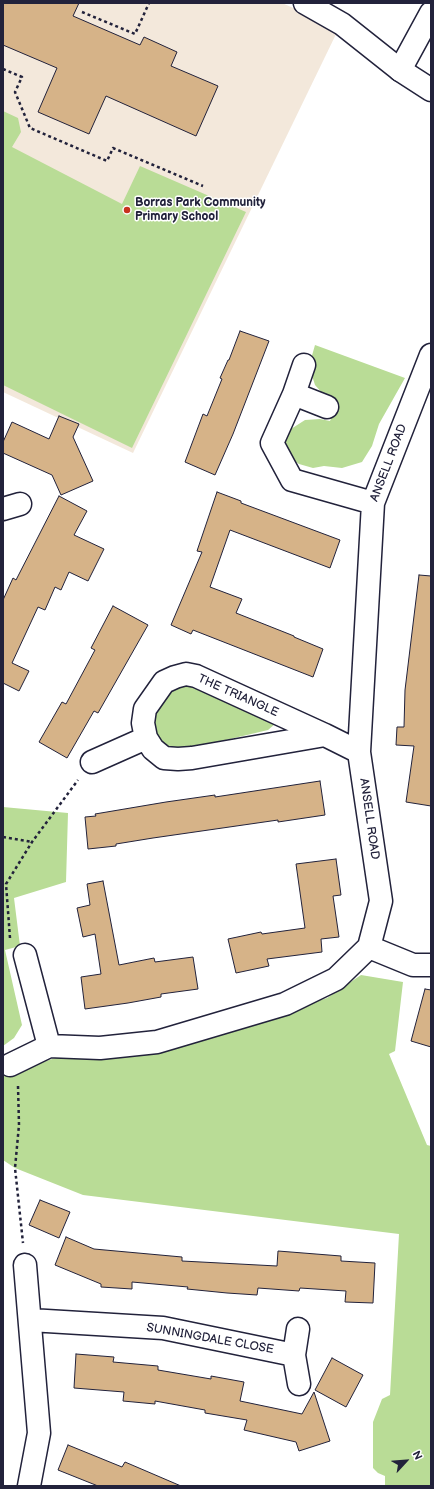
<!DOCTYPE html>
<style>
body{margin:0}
#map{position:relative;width:434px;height:1489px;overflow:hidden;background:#fff;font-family:"Balsamiq Sans",sans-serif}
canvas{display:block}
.frame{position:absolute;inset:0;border:4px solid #22223b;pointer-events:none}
.north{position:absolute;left:386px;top:1441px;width:40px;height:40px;-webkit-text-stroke:3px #fff;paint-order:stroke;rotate:64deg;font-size:11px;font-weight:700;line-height:16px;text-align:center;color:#22223b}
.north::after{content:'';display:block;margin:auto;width:14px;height:18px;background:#22223b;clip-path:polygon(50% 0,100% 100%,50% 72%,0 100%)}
</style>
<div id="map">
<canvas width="434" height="1489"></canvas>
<div class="frame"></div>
<div class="north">N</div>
</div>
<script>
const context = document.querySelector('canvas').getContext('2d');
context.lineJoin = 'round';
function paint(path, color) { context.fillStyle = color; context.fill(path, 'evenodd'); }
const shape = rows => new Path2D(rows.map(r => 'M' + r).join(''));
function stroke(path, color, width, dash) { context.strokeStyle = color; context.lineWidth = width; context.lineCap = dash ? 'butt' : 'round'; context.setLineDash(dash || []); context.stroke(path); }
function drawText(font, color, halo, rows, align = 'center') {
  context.font = font + ' "Balsamiq Sans",sans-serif'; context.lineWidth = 3; context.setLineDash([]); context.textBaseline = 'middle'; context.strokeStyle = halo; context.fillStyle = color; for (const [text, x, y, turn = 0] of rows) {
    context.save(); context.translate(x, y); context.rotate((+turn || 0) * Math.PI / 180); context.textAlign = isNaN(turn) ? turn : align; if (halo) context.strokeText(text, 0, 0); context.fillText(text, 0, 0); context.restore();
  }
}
const built = shape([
 [3,3,282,3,339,28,133,453,3,392]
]);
const green = shape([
 [3,111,18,118,21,132,12,147,122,204,140,166,246,212,132,448,3,385],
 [315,345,405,378,379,424,372,446,362,462,342,468,324,466,313,468,299,464,286,455,283,441,291,429,305,420,320,419,330,421,336,406,331,403,315,385,309,366],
 [183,684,275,720,275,724,268,730,209,744,175,751,163,747,155,738,151,717,163,693],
 [3,807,68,813,66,882,14,898,20,946,5,950,22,1025,14,1038,3,1046],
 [361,975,403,982,395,1051,389,1054,427,1145,431,1146,431,1486,385,1486,385,1476,378,1473,373,1468,373,1422,382,1399,390,1395,399,1234,83,1195,15,1168,3,1160,3,1068,6,1075,55,1058,133,1057,187,1043,327,998]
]);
const building = shape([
 [3,3,79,3,73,16,140,45,144,37,177,52,171,66,218,86,196,136,106,96,89,134,38,112,57,68,3,45,3,3],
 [240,331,269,341,233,434,215,475,185,462,203,414,207,416,222,379,220,378,228,360,229,360,240,331],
 [59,416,79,424,73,437,93,481,61,495,52,475,3,453,3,442,12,422,49,439,59,416],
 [217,492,241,501,241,503,340,540,330,568,230,530,210,587,242,599,236,613,294,636,294,637,323,649,313,677,193,630,191,634,171,625,202,552,197,551,217,492],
 [59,496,87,511,74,535,104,549,88,581,69,572,61,590,55,587,45,610,38,607,12,663,29,671,19,691,3,683,3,600,13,578,16,580,59,496],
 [419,575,431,576,431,806,406,802,414,746,396,745,397,727,404,727,405,690,419,575],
 [113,606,148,625,98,713,94,711,67,758,39,742,62,702,66,704,95,650,91,648,113,606],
 [320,781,325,815,278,822,278,820,153,838,116,844,116,846,88,849,85,817,96,816,95,814,166,802,215,795,215,797,320,781],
 [336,859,341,895,333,896,339,937,321,939,322,952,267,959,269,966,236,973,228,939,261,932,262,934,305,928,296,864,336,859],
 [103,881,119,965,154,958,155,962,193,957,198,989,161,994,161,997,128,1003,85,1009,81,977,101,974,95,934,83,937,77,908,90,905,87,884,103,881],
 [425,989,431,990,431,1047,411,1041,425,989],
 [40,1200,70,1212,59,1238,29,1225,40,1200],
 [66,1237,94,1249,182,1257,182,1261,277,1266,278,1251,341,1256,341,1261,375,1263,373,1303,345,1302,346,1291,300,1288,299,1291,258,1288,257,1295,227,1293,187,1289,188,1287,132,1282,132,1289,101,1287,101,1284,55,1265,66,1237],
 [76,1354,114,1357,113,1362,158,1366,158,1370,211,1379,211,1376,244,1382,240,1401,302,1414,314,1392,330,1441,299,1451,296,1442,244,1430,247,1420,205,1413,205,1410,155,1401,155,1404,123,1401,124,1392,74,1388,76,1354],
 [332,1358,363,1375,346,1407,315,1390,332,1358],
 [68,1445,122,1467,125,1462,181,1486,98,1486,58,1470,68,1445]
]);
const path = shape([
 [82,12,135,34,149,3],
 [3,69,22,77,15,92,30,128,107,161,113,148,203,186],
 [3,837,32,842],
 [10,938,6,884,32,842,78,780],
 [18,1086,19,1125,15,1168,23,1243]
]);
const minor = shape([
 [400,70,431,13],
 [304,365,294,394,272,443,292,480,373,503],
 [294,394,327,407],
 [3,509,20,504],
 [146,738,143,723,145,709,164,682,175,677,186,674,196,676,325,735],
 [92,762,146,738,153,749,164,758,178,759,192,758,325,735,359,752],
 [369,947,413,965,431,965],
 [25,955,49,1046],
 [10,1065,49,1046,100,1048,157,1042,285,1004,336,979,369,947,381,901,359,752,373,503,431,355],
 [25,1265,39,1433,29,1486],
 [30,1320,163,1328,294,1355],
 [298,1329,294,1355,299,1384]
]);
const tertiary = shape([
 [305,3,342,24,400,70,431,90]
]);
const markers = [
 [127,210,4,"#c8321e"]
];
const poiNames = [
 ["Borras Park Community",135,203],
 ["Primary School",135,217]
];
const streetNames = [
 ["ANSELL ROAD",389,463,-69],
 ["THE TRIANGLE",238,696,24],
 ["ANSELL ROAD",369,819,82],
 ["SUNNINGDALE CLOSE",210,1339,10]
];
paint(built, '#f3e8db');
paint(green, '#b9dc96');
paint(building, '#d6b388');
stroke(building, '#22223b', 1);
stroke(minor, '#22223b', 25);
stroke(tertiary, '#22223b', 25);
stroke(path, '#22223b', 2.5, [3, 3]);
stroke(minor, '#fff', 22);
stroke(tertiary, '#fff', 22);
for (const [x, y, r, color] of markers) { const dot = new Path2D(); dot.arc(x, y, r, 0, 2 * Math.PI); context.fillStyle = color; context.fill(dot); stroke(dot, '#fff', 1.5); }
drawText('bold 12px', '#22223b', '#fff', poiNames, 'left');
drawText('12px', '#22223b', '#fff', streetNames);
</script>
